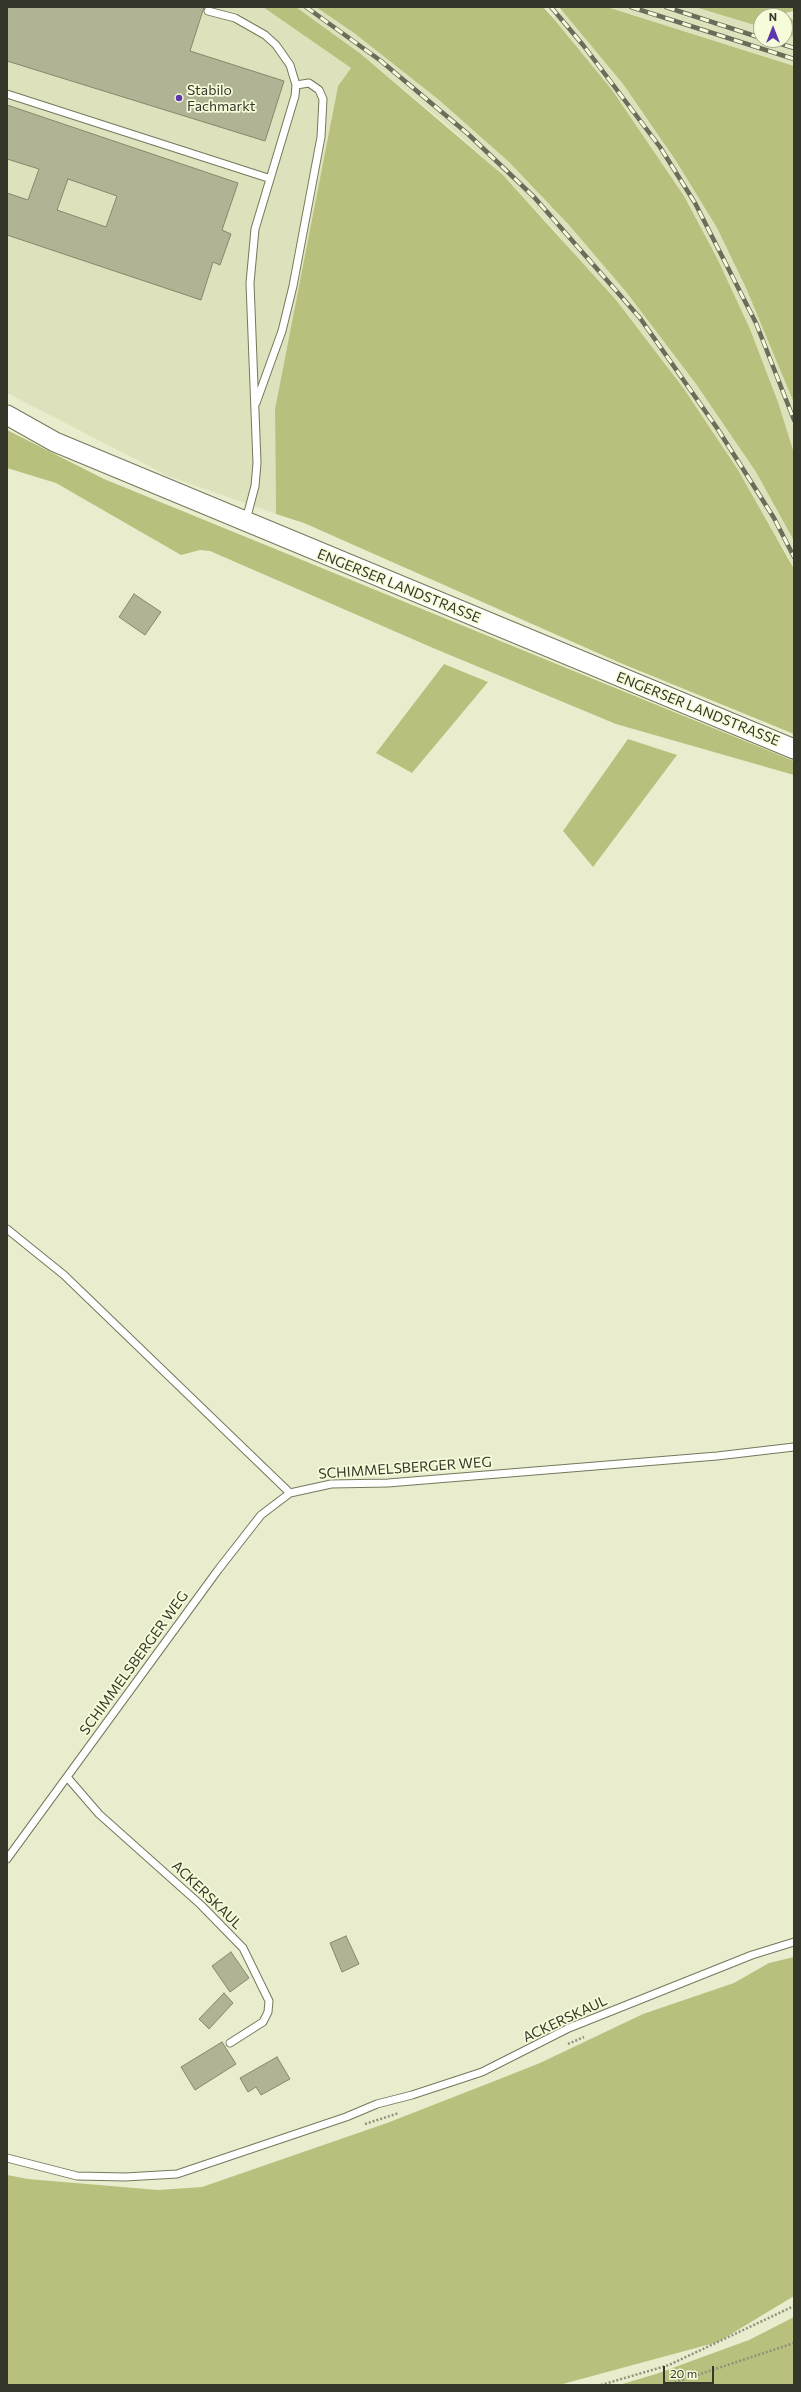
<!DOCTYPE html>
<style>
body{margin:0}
#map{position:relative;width:801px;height:2392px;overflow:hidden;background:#e9edcd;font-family:Commissioner,sans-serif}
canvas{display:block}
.frame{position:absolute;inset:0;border:8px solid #35372a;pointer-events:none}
.north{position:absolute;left:753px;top:8px;width:40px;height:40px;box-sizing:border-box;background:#f6fbda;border:1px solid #a9ad94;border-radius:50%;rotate:0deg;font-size:11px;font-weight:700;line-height:16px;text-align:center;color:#35372a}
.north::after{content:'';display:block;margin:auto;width:14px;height:18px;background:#5e36ae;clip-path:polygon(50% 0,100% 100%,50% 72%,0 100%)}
.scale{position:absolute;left:663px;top:2366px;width:51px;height:18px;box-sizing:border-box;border:2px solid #35372a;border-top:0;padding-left:5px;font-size:12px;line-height:14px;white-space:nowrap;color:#35372a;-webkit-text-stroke:3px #f6fbda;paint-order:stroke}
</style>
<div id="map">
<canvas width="801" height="2392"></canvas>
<div class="frame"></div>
<div class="north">N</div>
<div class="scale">20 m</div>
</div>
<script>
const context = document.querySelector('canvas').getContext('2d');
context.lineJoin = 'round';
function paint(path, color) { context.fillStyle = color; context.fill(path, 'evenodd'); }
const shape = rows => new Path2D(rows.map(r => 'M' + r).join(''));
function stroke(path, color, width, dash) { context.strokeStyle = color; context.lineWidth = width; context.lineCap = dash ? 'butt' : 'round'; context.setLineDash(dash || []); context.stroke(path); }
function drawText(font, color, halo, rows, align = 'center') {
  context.font = font + ' Commissioner,sans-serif'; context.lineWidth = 3.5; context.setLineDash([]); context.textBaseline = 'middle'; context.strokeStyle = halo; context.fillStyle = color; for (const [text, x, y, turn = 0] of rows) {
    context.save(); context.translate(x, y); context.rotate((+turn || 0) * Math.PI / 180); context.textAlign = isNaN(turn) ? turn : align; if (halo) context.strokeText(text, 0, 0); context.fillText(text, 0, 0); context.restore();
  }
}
const built = shape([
 [7,7,263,7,351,68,338,86,275,409,276,514,168,476,7,393],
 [296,7,316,7,354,33,439,100,509,162,568,224,627,293,696,384,756,472,794,541,794,569,785,550,558,234,503,175,448,126,361,54],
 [607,7,695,7,761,27,761,40,785,40,785,34,794,37,794,66],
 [562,10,623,84,676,161,717,228,746,288,793,399,794,453,778,402,750,329,718,260,553,18]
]);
const green = shape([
 [263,7,296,7,361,54,503,175,616,300,684,389,738,470,794,569,794,734,618,662,304,523,276,514,275,409,338,86,351,68],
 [316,7,543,7,553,18,612,90,684,196,718,260,750,329,778,402,794,453,794,541,756,472,696,384,627,293,568,224,509,162,439,100,354,33],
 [559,7,607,7,794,66,794,403,746,288,717,228,676,161,623,84],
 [695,7,794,7,794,11,785,13,794,21,794,37,785,34,785,16,761,16,761,27],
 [7,430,104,479,794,761,794,775,616,724,433,648,210,551,200,550,181,555,56,483,7,468],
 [444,664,488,682,412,773,376,753],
 [628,739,677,755,593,867,563,831],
 [794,1957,794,2296,718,2342,559,2385,7,2385,7,2175,28,2179,158,2190,202,2187,387,2123,492,2082,540,2063,643,2014,734,1983,769,1963],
 [794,2317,794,2385,619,2385,656,2374,749,2340]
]);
const building = shape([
 [7,7,204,7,190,51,284,81,265,141,7,61,7,7],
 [7,105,238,183,222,230,231,234,220,265,213,262,201,300,7,235,7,193,28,200,39,169,7,159,7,105],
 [68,179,117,196,106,227,57,210,68,179],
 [134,594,161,612,145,635,119,617,134,594],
 [346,1936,359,1964,342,1972,330,1943,346,1936],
 [231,1952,249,1978,230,1992,212,1966,231,1952],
 [224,1993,233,2003,209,2029,199,2019,224,1993],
 [222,2042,236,2064,195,2090,181,2067,222,2042],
 [277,2057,290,2079,261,2095,256,2087,248,2092,240,2078,277,2057]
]);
const path = shape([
 [568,2044,584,2037],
 [365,2124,399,2113],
 [601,2385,669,2365,794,2306],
 [667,2385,794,2343]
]);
const lane = shape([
 [208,11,235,18,265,35,276,45,290,65,296,85,295,96,255,229,250,283,257,463,255,486,246,520],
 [7,94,268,178],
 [256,403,282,331,293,286,321,137,323,99,319,90,309,83,296,85],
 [7,1229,64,1275,290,1493],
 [67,1777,99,1814,201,1905,243,1948,269,2001,268,2012,263,2022,230,2043],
 [7,1859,218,1570,261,1515,290,1493,331,1484,388,1483,717,1456,794,1447],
 [7,2158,77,2176,125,2177,177,2174,346,2117,377,2104,412,2095,482,2072,569,2028,752,1955,794,1942]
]);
const secondary = shape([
 [7,415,55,442,794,749]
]);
const rail = shape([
 [306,7,381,61,468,134,534,197,640,318,717,428,774,518,794,557],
 [551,7,583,45,660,147,695,203,756,323,794,420],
 [631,7,794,59],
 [666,7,761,38],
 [768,40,794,48]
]);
const markers = [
 [179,98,4,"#5e36ae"]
];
const poiNames = [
 ["Stabilo",187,90],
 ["Fachmarkt",187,106]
];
const streetNames = [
 ["ENGERSER LANDSTRASSE",399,586,22],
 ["ENGERSER LANDSTRASSE",698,709,22],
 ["SCHIMMELSBERGER WEG",405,1468,-4],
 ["SCHIMMELSBERGER WEG",134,1663,-54],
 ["ACKERSKAUL",207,1895,44],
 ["ACKERSKAUL",565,2019,-25]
];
paint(built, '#dee2bc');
paint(green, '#b9c07e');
paint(building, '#b0b495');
stroke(building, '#85886b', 1);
stroke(lane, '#75785b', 9);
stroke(secondary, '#75785b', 21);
stroke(path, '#8f927b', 2.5, [2, 2]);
stroke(lane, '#fff', 7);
stroke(secondary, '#fff', 19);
stroke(rail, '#6a6d5a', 4.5);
stroke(rail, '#f6fbda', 3, [9]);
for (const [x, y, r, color] of markers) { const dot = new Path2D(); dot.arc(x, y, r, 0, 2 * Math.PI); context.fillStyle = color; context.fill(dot); stroke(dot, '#f6fbda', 1.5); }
drawText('14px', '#35372a', '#f6fbda', poiNames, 'left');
drawText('14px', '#35372a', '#f6fbda', streetNames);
</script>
